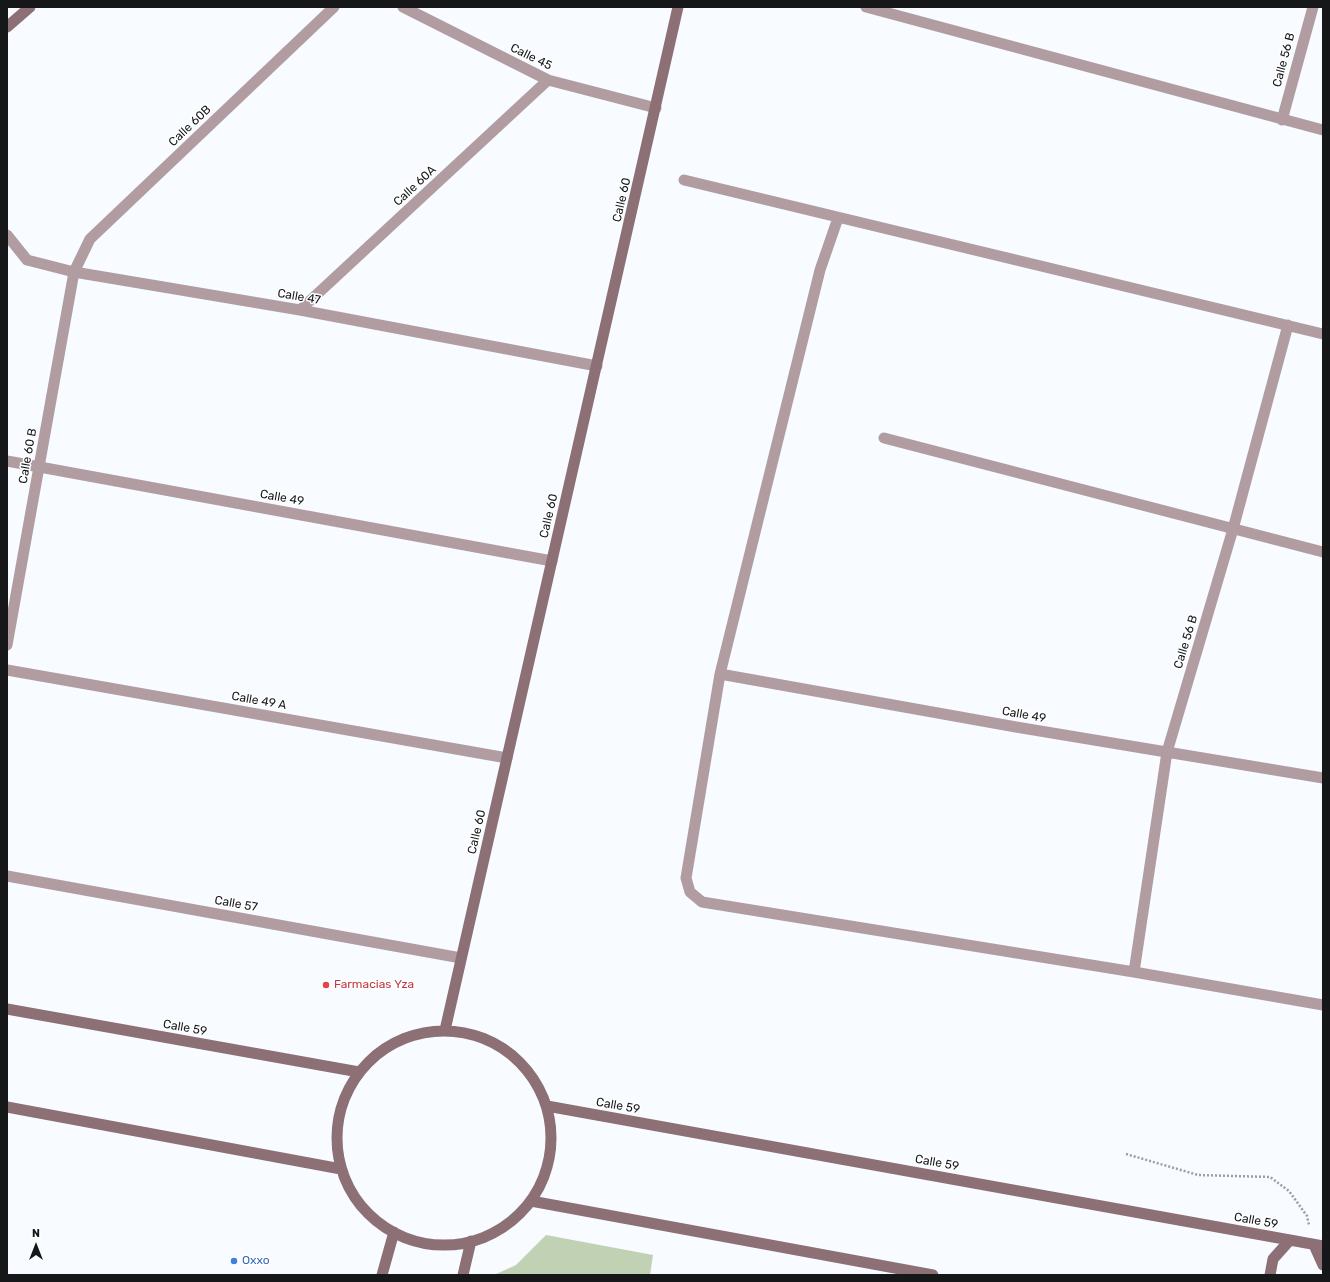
<!DOCTYPE html>
<style>
body{margin:0}
#map{position:relative;width:1330px;height:1282px;overflow:hidden;background:#f8fbff;font-family:Rubik,sans-serif}
canvas{display:block}
.frame{position:absolute;inset:0;border:8px solid #151719;pointer-events:none}
.north{position:absolute;left:16px;top:1226px;width:40px;height:40px;-webkit-text-stroke:3px #fff;paint-order:stroke;rotate:0deg;font-size:11px;font-weight:700;line-height:16px;text-align:center;color:#151719}
.north::after{content:'';display:block;margin:auto;width:14px;height:18px;background:#151719;clip-path:polygon(50% 0,100% 100%,50% 72%,0 100%)}
</style>
<div id="map">
<canvas width="1330" height="1282"></canvas>
<div class="frame"></div>
<div class="north">N</div>
</div>
<script>
const context = document.querySelector('canvas').getContext('2d');
context.lineJoin = 'round';
function paint(path, color) { context.fillStyle = color; context.fill(path, 'evenodd'); }
const shape = rows => new Path2D(rows.map(r => 'M' + r).join(''));
function stroke(path, color, width, dash) { context.strokeStyle = color; context.lineWidth = width; context.lineCap = dash ? 'butt' : 'round'; context.setLineDash(dash || []); context.stroke(path); }
function drawText(font, color, halo, rows, align = 'center') {
  context.font = font + ' Rubik,sans-serif'; context.lineWidth = 3; context.setLineDash([]); context.textBaseline = 'middle'; context.strokeStyle = halo; context.fillStyle = color; for (const [text, x, y, turn = 0] of rows) {
    context.save(); context.translate(x, y); context.rotate((+turn || 0) * Math.PI / 180); context.textAlign = isNaN(turn) ? turn : align; if (halo) context.strokeText(text, 0, 0); context.fillText(text, 0, 0); context.restore();
  }
}
const green = shape([
 [546,1235,653,1255,650,1275,494,1275,516,1265]
]);
const path = shape([
 [1126,1154,1198,1175,1270,1177,1289,1191,1307,1216,1309,1225]
]);
const minor = shape([
 [403,7,548,80,656,108],
 [866,7,1323,130],
 [1282,120,1313,7],
 [684,180,1323,334],
 [838,218,820,270,720,674,686,878,690,892,702,902,1134,972,1323,1005],
 [7,235,27,260,74,272,300,310,597,366],
 [300,310,548,80],
 [884,438,1323,552],
 [7,461,552,561],
 [7,645,74,272,90,239,334,7],
 [7,670,507,758],
 [720,674,1016,727,1323,778],
 [7,876,461,958],
 [1134,972,1167,752,1233,529,1288,325]
]);
const secondary = shape([
 [7,27,30,7],
 [7,1009,359,1072],
 [445,1030,678,7],
 '337 1138a107 107 0 1 1 214 0a107 107 0 1 1-214 0Z',
 [547,1106,1323,1246],
 [7,1107,341,1169],
 [531,1201,933,1275],
 [1314,1245,1323,1265],
 [382,1275,394,1232],
 [463,1275,471,1241],
 [1270,1275,1273,1259,1290,1240]
]);
const markers = [
 [326,985,4,"#e0444e"],
 [234,1261,4,"#3f7fe0"]
];
const streetNames = [
 ["Calle 45",531,57,26],
 ["Calle 56 B",1284,60,-75],
 ["Calle 60B",190,126,-44],
 ["Calle 60A",415,186,-43],
 ["Calle 60",622,200,-77],
 ["Calle 47",299,297,10],
 ["Calle 60 B",28,456,-80],
 ["Calle 49",282,498,10],
 ["Calle 60",549,516,-77],
 ["Calle 56 B",1186,642,-73],
 ["Calle 49 A",259,701,10],
 ["Calle 49",1024,715,10],
 ["Calle 60",477,832,-77],
 ["Calle 57",236,904,10],
 ["Calle 59",185,1028,10],
 ["Calle 59",618,1106,10],
 ["Calle 59",937,1163,10],
 ["Calle 59",1256,1221,10]
];
const healthNames = [
 ["Farmacias Yza",334,985]
];
const shopNames = [
 ["Oxxo",242,1261]
];
paint(green, '#c1d1b4');
stroke(path, '#9b9ea1', 2.5, [2, 2]);
stroke(minor, '#b19da1', 11);
stroke(secondary, '#8d7076', 11);
for (const [x, y, r, color] of markers) { const dot = new Path2D(); dot.arc(x, y, r, 0, 2 * Math.PI); context.fillStyle = color; context.fill(dot); stroke(dot, '#fff', 1.5); }
drawText('12px', '#151719', '#fff', streetNames);
drawText('12px', '#be3a42', '#fff', healthNames, 'left');
drawText('12px', '#366cbe', '#fff', shopNames, 'left');
</script>
